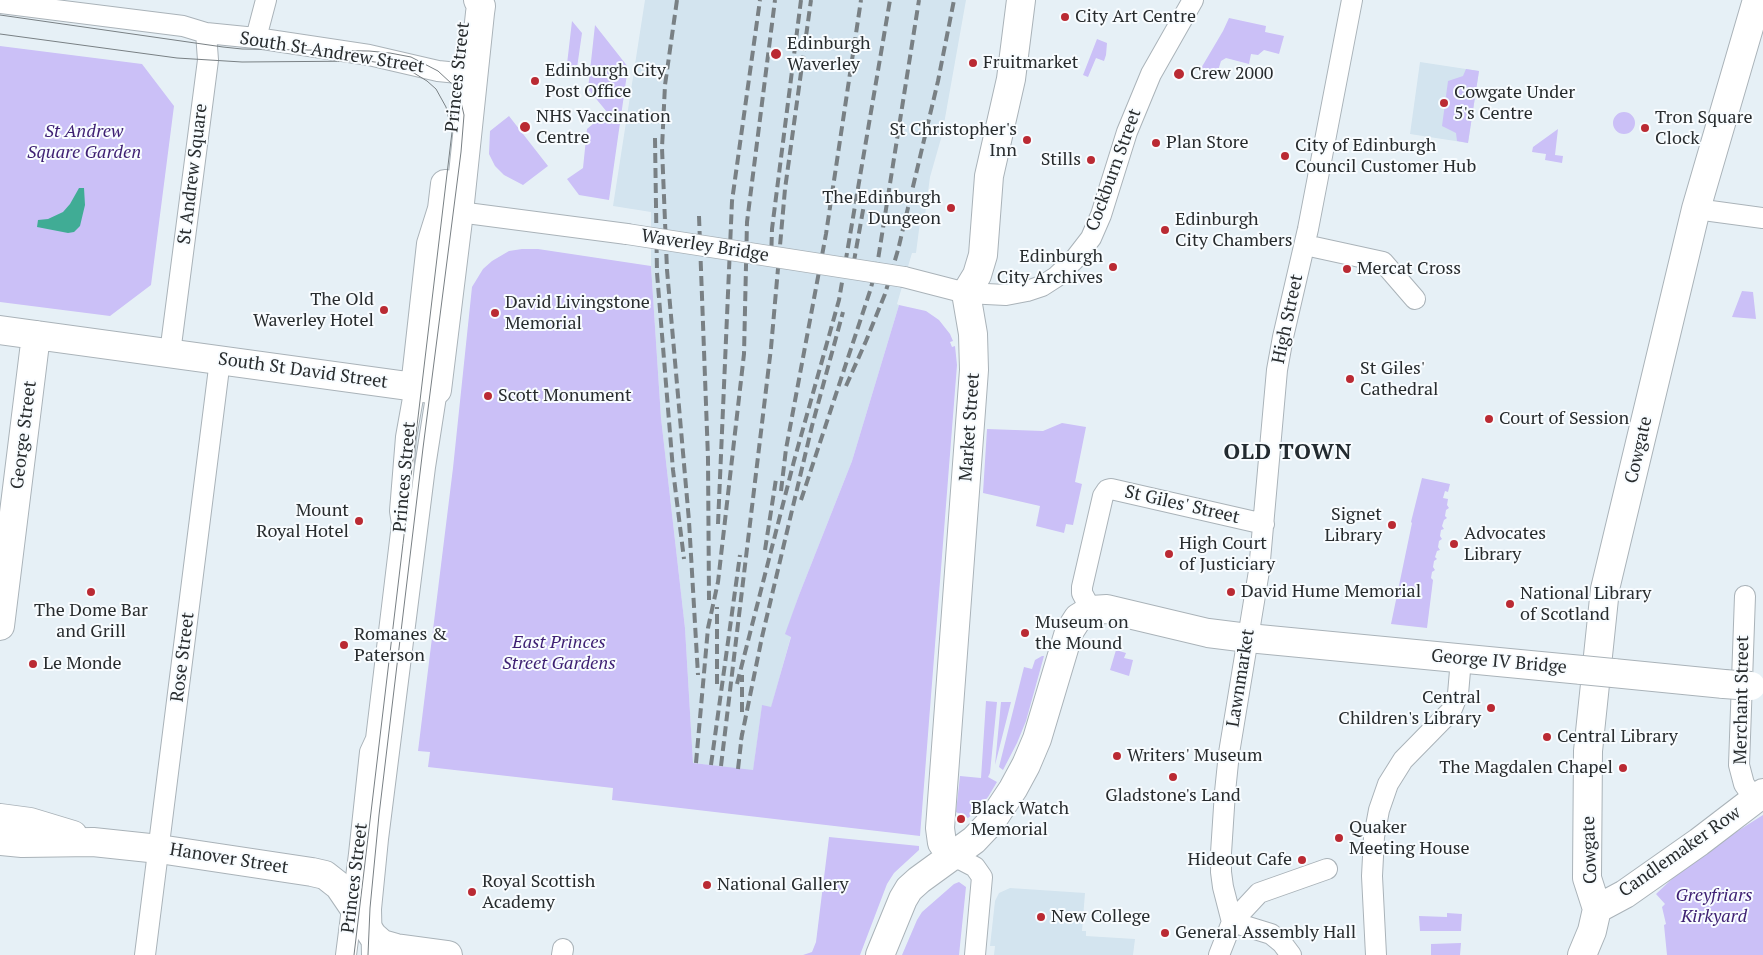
<!DOCTYPE html>
<style>
body{margin:0}
canvas{display:block;background:#e6f0f6}
</style>
<canvas width="1763" height="955"></canvas>
<script>
const context = document.querySelector('canvas').getContext('2d');
context.lineJoin = 'round';
function paint(path, color) { context.fillStyle = color; context.fill(path, 'evenodd'); }
const shape = rows => new Path2D(rows.map(r => 'M' + r).join(''));
function stroke(path, color, width, dash) { context.strokeStyle = color; context.lineWidth = width; context.lineCap = dash ? 'butt' : 'round'; context.setLineDash(dash || []); context.stroke(path); }
function drawText(font, color, halo, rows, align = 'center') {
  context.font = font + ' "PT Serif",serif'; context.lineWidth = 4; context.setLineDash([]); context.textBaseline = 'middle'; context.strokeStyle = halo; context.fillStyle = color; for (const [text, x, y, turn = 0] of rows) {
    context.save(); context.translate(x, y); context.rotate((+turn || 0) * Math.PI / 180); context.textAlign = isNaN(turn) ? turn : align; if (halo) context.strokeText(text, 0, 0); context.fillText(text, 0, 0); context.restore();
  }
}
const built = shape([
 [645,0,966,0,942,135,930,177,924,222,920,222,916,253,912,253,897,304,899,305,852,461,799,595,786,634,791,636,771,708,762,706,753,771,693,763,685,628,661,418,651,266,651,212,613,206],
 [1420,62,1479,71,1468,143,1410,134],
 [1010,888,1085,893,1082,931,1086,931,1086,936,1135,939,1133,955,994,955,995,946,990,946,995,901,999,893]
]);
const green = shape([
 [1229,18,1266,26,1265,32,1284,36,1279,54,1264,50,1258,55,1251,54,1249,64,1226,58,1221,61,1217,74,1200,70,1223,31],
 [572,21,582,33,576,75,567,64],
 [595,25,628,67,609,200,579,195,567,179,583,168,587,129,607,112,588,89],
 [1097,39,1107,43,1106,55,1104,61,1096,58,1088,77,1083,75],
 [0,46,142,64,174,106,151,285,110,316,0,302],
 [1466,69,1479,71,1468,143,1457,141,1456,133,1442,126,1448,81,1463,76],
 '1613 123a11 11 0 1 1 22 0a11 11 0 1 1-22 0Z',
 [509,116,548,166,523,185,504,175,495,166,489,154,490,131],
 [1558,129,1555,155,1563,156,1562,163,1545,160,1546,154,1532,152,1533,147],
 [522,249,538,249,651,266,661,418,685,628,693,763,753,770,762,705,771,707,791,637,785,634,799,595,852,461,899,305,926,311,939,320,950,334,953,341,950,342,952,347,955,346,957,365,920,836,612,800,613,788,428,767,430,752,418,751,453,468,472,287,483,269,492,261,509,251],
 [1742,291,1753,292,1756,319,1732,317],
 [1062,423,1086,427,1075,482,1082,484,1073,525,1066,524,1064,533,1036,526,1040,506,983,493,987,429,1043,431],
 [1422,478,1450,484,1448,492,1445,491,1443,498,1448,499,1447,505,1449,508,1446,510,1445,516,1447,518,1444,520,1442,526,1444,529,1441,530,1440,536,1442,539,1439,541,1438,547,1440,550,1437,551,1435,557,1437,559,1434,561,1433,567,1435,570,1432,572,1431,578,1433,580,1427,628,1391,624,1412,523,1411,522],
 [1116,650,1126,653,1124,658,1133,660,1129,676,1110,670],
 [1042,656,1044,656,1026,721,1017,743,1003,770,999,767,1024,667,1032,669,1035,660],
 [986,701,997,702,990,773,988,777,997,782,988,797,975,812,968,818,956,812,960,776,981,778],
 [1001,702,1011,702,995,765],
 [1763,815,1763,955,1667,955,1664,925,1666,924,1662,907,1665,904,1656,894,1674,877,1714,846],
 [829,837,919,846,919,850,894,873,887,884,860,955,803,955,812,952,816,942],
 [959,882,966,887,959,955,902,955,917,920,922,912,954,884],
 [1447,913,1462,914,1461,931,1420,931,1419,916,1447,917],
 [1461,943,1460,955,1431,955,1431,944]
]);
const water = shape([
 [79,188,84,188,85,205,80,226,74,232,68,233,37,227,38,220,48,219,63,212,70,204]
]);
const street = shape([
 [0,3,183,26,206,33,256,38,369,55,438,71,458,73],
 [256,38,266,0],
 [1696,209,1763,218],
 [459,212,627,234],
 [1305,245,1383,262,1415,299],
 [904,277,966,293,1006,295,1027,291,1042,286,1056,277,1074,260,1091,238,1101,215,1127,132,1151,74,1193,0],
 [170,353,208,60,206,33],
 [1745,596,1739,765,1744,784,1755,800],
 [1091,610,1082,593,1082,587,1103,496,1107,490,1111,489,1264,524],
 [954,856,975,867,982,877,975,955],
 [1232,922,1223,887,1221,872,1221,853,1225,792,1229,753,1259,571,1277,370,1283,337,1308,229,1352,0],
 [1232,922,1271,934,1282,943,1291,955],
 [145,955,220,360],
 [346,955,359,854,370,752,376,739,402,524,400,511,406,437,415,387],
 [372,955,371,909,378,839,425,467,437,390],
 [562,955,563,949],
 [1219,955,1232,922,1259,893,1327,869],
 [1376,955,1372,876,1374,837,1379,810,1388,784,1403,760,1451,711,1458,694,1461,659]
]);
const secondary = shape([
 [0,330,437,390,459,212,480,13,481,6,478,0],
 [415,387,431,244,442,209,445,184],
 [0,626,36,335],
 [1613,673,1724,684],
 [0,818,30,822,73,835],
 [0,841,22,843,93,842,159,849,312,872,325,875,339,886,373,936,382,944,396,948,448,955],
 [954,856,942,843,940,828,974,370,973,334,966,293,977,275,983,255,989,176,1011,79,1021,0],
 [1597,909,1625,894,1699,842,1763,793],
 [880,955,903,899,909,889,919,880,974,840,991,822,1013,789,1026,765,1037,739,1069,632,1078,618,1091,610,1107,609,1208,633,1248,638,1582,670],
 [1582,955,1592,931,1597,909,1587,878,1588,751,1605,589,1696,209,1757,0]
]);
const tram = shape([
 [0,15,223,47,242,49,369,51,390,53,411,57,438,71,452,84,460,98,464,115,461,152,423,448,379,815,370,908,368,955],
 [0,34,177,58,242,62,368,61,388,64,409,70,427,81,436,89,446,107,452,132,354,955]
]);
const rail = shape([
 [677,0,665,85,662,148,667,270,689,521,698,675],
 [655,138,657,273,673,470,684,559],
 [699,216,708,458,709,600],
 [771,262,772,229,801,0],
 [851,278,865,199],
 [846,386,866,341,885,294,898,250,938,81,954,0],
 [781,491,786,449,826,234,861,0],
 [801,500,870,291,877,266,919,0],
 [718,524,732,201,760,0],
 [765,550,776,479],
 [717,684,717,607],
 [737,684,794,461,839,300,890,0],
 [742,712,742,675],
 [741,740,762,637,812,426,843,312],
 [696,763,708,628,718,582,744,354,747,222,775,0],
 [711,765,740,555],
 [721,766,771,348,785,189,811,0],
 [738,769,742,734]
]);
const streetBridge = shape([
 [627,234,904,277]
]);
const secondaryBridge = shape([
 [1582,670,1613,673],
 [1724,684,1751,686]
]);
const markers = [
 [1065,17,5,"#ba2a33"],
 [776,54,6,"#ba2a33"],
 [973,63,5,"#ba2a33"],
 [1179,74,6,"#ba2a33"],
 [535,81,5,"#ba2a33"],
 [1444,103,5,"#ba2a33"],
 [525,127,6,"#ba2a33"],
 [1645,128,5,"#ba2a33"],
 [1027,140,5,"#ba2a33"],
 [1156,143,5,"#ba2a33"],
 [1285,156,5,"#ba2a33"],
 [1091,160,5,"#ba2a33"],
 [951,208,5,"#ba2a33"],
 [1165,230,5,"#ba2a33"],
 [1113,267,5,"#ba2a33"],
 [1347,269,5,"#ba2a33"],
 [384,310,5,"#ba2a33"],
 [495,313,5,"#ba2a33"],
 [1350,379,5,"#ba2a33"],
 [488,396,5,"#ba2a33"],
 [1489,419,5,"#ba2a33"],
 [359,521,5,"#ba2a33"],
 [1392,525,5,"#ba2a33"],
 [1454,544,5,"#ba2a33"],
 [1169,554,5,"#ba2a33"],
 [91,592,5,"#ba2a33"],
 [1231,592,5,"#ba2a33"],
 [1510,604,5,"#ba2a33"],
 [1025,633,5,"#ba2a33"],
 [344,645,5,"#ba2a33"],
 [33,664,5,"#ba2a33"],
 [1491,708,5,"#ba2a33"],
 [1547,737,5,"#ba2a33"],
 [1117,756,5,"#ba2a33"],
 [1623,768,5,"#ba2a33"],
 [1173,777,5,"#ba2a33"],
 [961,819,5,"#ba2a33"],
 [1339,838,5,"#ba2a33"],
 [1302,860,5,"#ba2a33"],
 [707,885,5,"#ba2a33"],
 [472,892,5,"#ba2a33"],
 [1041,917,5,"#ba2a33"],
 [1165,933,5,"#ba2a33"]
];
const poiNames = [
 ["City Art Centre",1075,17],
 ["Edinburgh",787,44],
 ["Waverley",787,65],
 ["Fruitmarket",983,63],
 ["Edinburgh City",545,71],
 ["Post Office",545,92],
 ["Crew 2000",1190,74],
 ["Cowgate Under",1454,93],
 ["5's Centre",1454,114],
 ["NHS Vaccination",536,117],
 ["Centre",536,138],
 ["Tron Square",1655,118],
 ["Clock",1655,139],
 ["St Christopher's",1017,130,"right"],
 ["Inn",1017,151,"right"],
 ["Plan Store",1166,143],
 ["City of Edinburgh",1295,146],
 ["Council Customer Hub",1295,167],
 ["Stills",1081,160,"right"],
 ["The Edinburgh",941,198,"right"],
 ["Dungeon",941,219,"right"],
 ["Edinburgh",1175,220],
 ["City Chambers",1175,241],
 ["Edinburgh",1103,257,"right"],
 ["City Archives",1103,278,"right"],
 ["Mercat Cross",1357,269],
 ["The Old",374,300,"right"],
 ["Waverley Hotel",374,321,"right"],
 ["David Livingstone",505,303],
 ["Memorial",505,324],
 ["St Giles'",1360,369],
 ["Cathedral",1360,390],
 ["Scott Monument",498,396],
 ["Court of Session",1499,419],
 ["Mount",349,511,"right"],
 ["Royal Hotel",349,532,"right"],
 ["Signet",1382,515,"right"],
 ["Library",1382,536,"right"],
 ["Advocates",1464,534],
 ["Library",1464,555],
 ["High Court",1179,544],
 ["of Justiciary",1179,565],
 ["David Hume Memorial",1241,592],
 ["National Library",1520,594],
 ["of Scotland",1520,615],
 ["The Dome Bar",91,611,"center"],
 ["and Grill",91,632,"center"],
 ["Museum on",1035,623],
 ["the Mound",1035,644],
 ["Romanes &",354,635],
 ["Paterson",354,656],
 ["Le Monde",43,664],
 ["Central",1481,698,"right"],
 ["Children's Library",1481,719,"right"],
 ["Central Library",1557,737],
 ["Writers' Museum",1127,756],
 ["The Magdalen Chapel",1613,768,"right"],
 ["Gladstone's Land",1173,796,"center"],
 ["Black Watch",971,809],
 ["Memorial",971,830],
 ["Quaker",1349,828],
 ["Meeting House",1349,849],
 ["Hideout Cafe",1292,860,"right"],
 ["Royal Scottish",482,882],
 ["Academy",482,903],
 ["National Gallery",717,885],
 ["New College",1051,917],
 ["General Assembly Hall",1175,933]
];
const streetNames = [
 ["South St Andrew Street",332,53,9],
 ["Princes Street",458,77,-84],
 ["Cockburn Street",1114,170,-70],
 ["St Andrew Square",193,174,-83],
 ["Waverley Bridge",705,246,9],
 ["High Street",1288,319,-78],
 ["South St David Street",303,371,8],
 ["Market Street",970,427,-86],
 ["George Street",24,435,-83],
 ["Cowgate",1639,450,-77],
 ["Princes Street",405,477,-85],
 ["St Giles' Street",1182,505,13],
 ["Rose Street",183,657,-83],
 ["George IV Bridge",1499,662,5],
 ["Lawnmarket",1241,678,-81],
 ["Merchant Street",1742,700,-89],
 ["Cowgate",1590,850,-92],
 ["Candlemaker Row",1680,852,-35],
 ["Hanover Street",229,859,9],
 ["Princes Street",355,878,-83]
];
const parkNames = [
 ["St Andrew",84,132],
 ["Square Garden",84,153],
 ["East Princes",559,643],
 ["Street Gardens",559,664],
 ["Greyfriars",1714,896],
 ["Kirkyard",1714,917]
];
const districtNames = [
 ["OLD TOWN",1288,453]
];
paint(built, '#d3e4ef');
paint(green, '#cbc0f7');
paint(water, '#40ac95');
stroke(street, '#aab3b9', 22);
stroke(secondary, '#aab3b9', 30);
stroke(street, '#fff', 20);
stroke(secondary, '#fff', 28);
stroke(tram, '#798084', 1);
stroke(rail, '#798084', 4, [10, 5]);
stroke(streetBridge, '#aab3b9', 22, []);
stroke(secondaryBridge, '#aab3b9', 30, []);
stroke(streetBridge, '#fff', 20);
stroke(secondaryBridge, '#fff', 28);
for (const [x, y, r, color] of markers) { const dot = new Path2D(); dot.arc(x, y, r, 0, 2 * Math.PI); context.fillStyle = color; context.fill(dot); stroke(dot, '#f8fcff', 2); }
drawText('18px', '#282c2e', '#f8fcff', poiNames, 'left');
drawText('18px', '#282c2e', '#f8fcff', streetNames);
drawText('italic 18px', '#3d1f72', '#f8fcff', parkNames);
context.letterSpacing = '1px';
drawText('bold 22px', '#232b30', '#f8fcff', districtNames);
context.letterSpacing = '0px';
</script>
